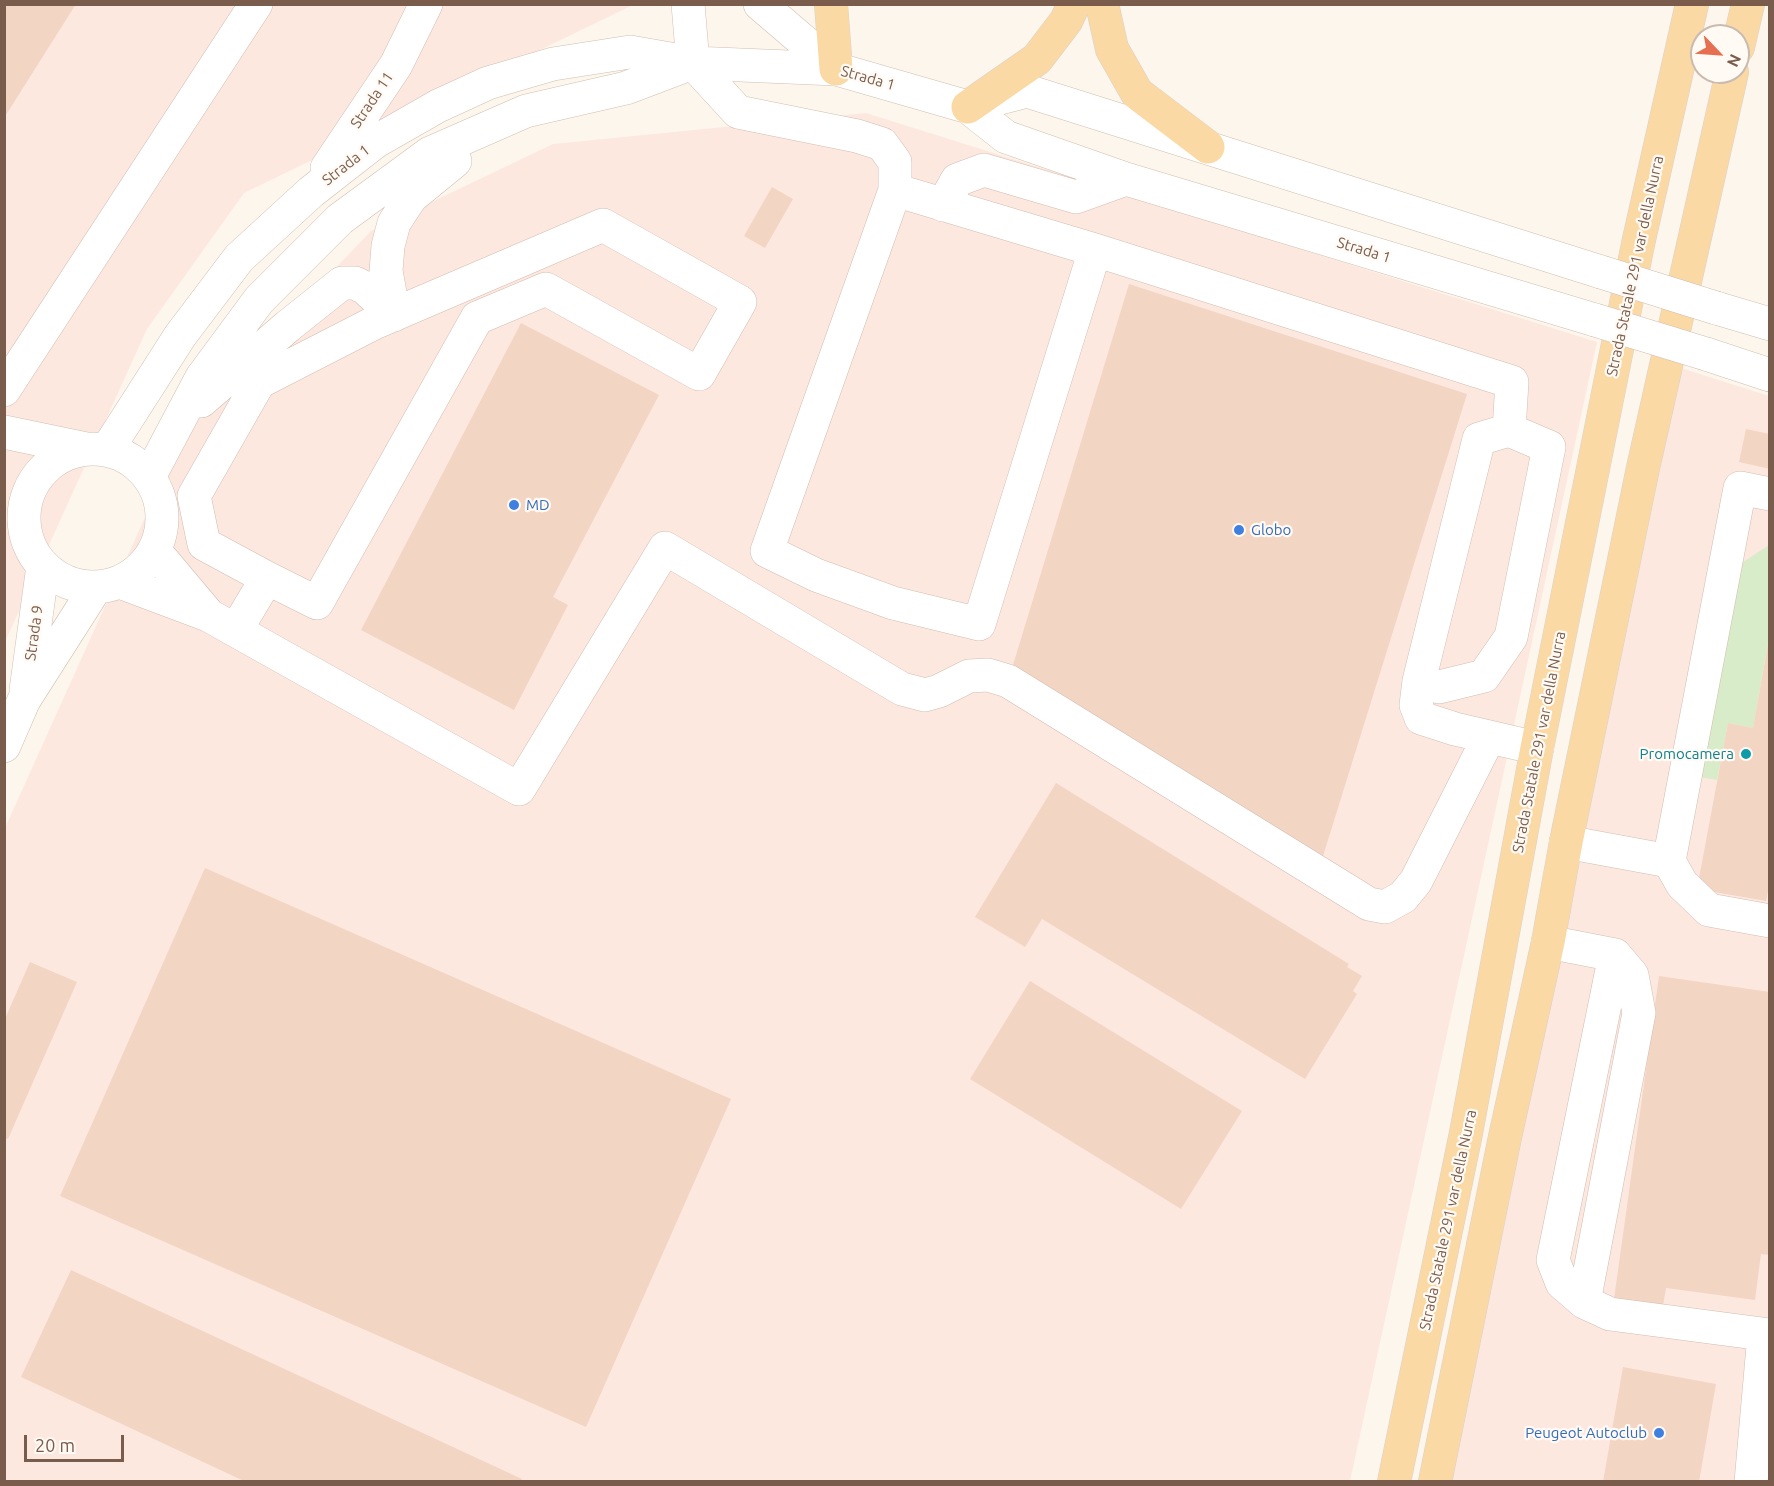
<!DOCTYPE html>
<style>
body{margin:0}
#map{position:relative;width:1774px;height:1486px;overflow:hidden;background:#fdf6ec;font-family:Ubuntu,sans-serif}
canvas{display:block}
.frame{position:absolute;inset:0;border:6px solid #7a5c4d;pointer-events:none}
.north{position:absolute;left:1690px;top:24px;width:60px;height:60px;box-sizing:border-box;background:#fffaf3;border:2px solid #cabbb1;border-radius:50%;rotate:115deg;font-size:16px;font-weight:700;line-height:24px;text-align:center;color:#7a5c4d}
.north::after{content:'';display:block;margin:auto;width:21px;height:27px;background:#e76f51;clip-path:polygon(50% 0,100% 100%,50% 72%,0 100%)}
.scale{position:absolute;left:24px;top:1435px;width:100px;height:27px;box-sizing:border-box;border:3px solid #7a5c4d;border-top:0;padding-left:8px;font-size:18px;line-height:21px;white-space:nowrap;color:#7a5c4d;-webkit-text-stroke:4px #fffaf3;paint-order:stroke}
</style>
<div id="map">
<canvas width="1774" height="1486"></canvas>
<div class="frame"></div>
<div class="north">N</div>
<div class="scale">20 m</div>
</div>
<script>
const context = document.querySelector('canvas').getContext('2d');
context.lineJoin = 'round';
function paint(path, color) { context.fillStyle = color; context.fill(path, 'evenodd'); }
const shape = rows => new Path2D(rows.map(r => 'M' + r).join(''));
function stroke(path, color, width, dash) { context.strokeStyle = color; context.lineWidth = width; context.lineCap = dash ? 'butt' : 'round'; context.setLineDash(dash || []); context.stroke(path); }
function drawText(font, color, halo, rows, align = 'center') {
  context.font = font + ' Ubuntu,sans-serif'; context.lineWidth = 4.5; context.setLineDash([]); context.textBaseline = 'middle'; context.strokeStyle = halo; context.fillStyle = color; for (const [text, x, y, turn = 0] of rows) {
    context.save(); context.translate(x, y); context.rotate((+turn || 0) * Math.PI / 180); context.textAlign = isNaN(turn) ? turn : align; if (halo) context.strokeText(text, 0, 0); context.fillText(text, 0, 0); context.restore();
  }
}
const commercial = shape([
 [5,5,633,5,244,193,147,329,5,642],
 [866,113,1597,342,1350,1481,5,1482,5,828,188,422,371,231,553,144],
 [1681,368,1769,396,1769,1481,1451,1482]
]);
const green = shape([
 [1769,545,1769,637,1753,728,1728,723,1717,780,1694,776,1731,570]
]);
const building = shape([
 [4,4,76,4,4,118],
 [772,187,793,199,765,248,744,236],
 [1129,284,1467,394,1323,856,1013,665],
 [521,323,659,395,553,597,568,605,514,710,361,630],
 [1746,429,1770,434,1770,469,1739,462],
 [1768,644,1770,881,1766,901,1697,889,1728,723,1753,728],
 [1056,783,1349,964,1347,967,1362,976,1353,991,1357,994,1305,1079,1042,919,1025,947,975,917],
 [205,868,731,1099,586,1427,60,1196],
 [30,962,77,982,8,1139,4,1138,4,1021],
 [1659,976,1770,992,1770,1255,1761,1254,1755,1300,1666,1288,1663,1306,1614,1299],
 [1030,981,1242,1111,1181,1209,970,1079],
 [71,1270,522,1479,520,1482,246,1482,21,1377],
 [1623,1367,1716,1384,1699,1482,1603,1482]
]);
const minor = shape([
 [688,4,693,63],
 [760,4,836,69],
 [693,63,738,112,857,136,882,144,895,162,895,190,767,551,816,575,893,603,979,624,1095,250],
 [973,105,1027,91,1601,272],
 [327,168,396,65,426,4],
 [895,190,1095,250,1512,382,1509,430,1479,439,1419,681,1416,705,1421,718,1455,729,1537,748],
 [943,205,957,180,984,170,1076,197,1126,179],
 [1716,308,1770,324],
 [394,315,386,271,388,246,394,223,411,197,455,161],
 [1706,354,1770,375],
 [4,390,256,4],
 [201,401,288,326,342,283,355,283,365,288,394,315],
 [4,432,86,449],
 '24 518a69 69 0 1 1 138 0a69 69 0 1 1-138 0Z',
 [107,450,180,336,239,258,311,192,375,142,438,106,488,83,553,64,630,52,693,63,836,69,968,107,1006,137,1126,179,1595,320],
 [149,477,202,377,259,300,340,219,430,153,526,111,626,88,692,63],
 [154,550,207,613],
 [120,582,208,615,519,789,665,548,902,689,925,695,939,691,969,676,988,675,1008,681,1369,904,1385,907,1403,897,1416,881,1489,737],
 [236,630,267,578,317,603,477,318,546,289,699,374,740,302,603,225,374,323,259,382,194,496,204,544,267,578],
 [1419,681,1439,687,1484,676,1511,637,1549,447,1509,430],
 [26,690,43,566],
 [4,746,24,700,96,587],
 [1566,842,1669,861,1740,488,1770,494],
 [1669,861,1682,884,1709,910,1770,921],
 [1548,942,1615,955,1632,975,1639,1013,1584,1302],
 [1615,955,1553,1260,1562,1283,1584,1302,1610,1314,1770,1335],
 [1751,1482,1764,1335]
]);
const major = shape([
 [831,4,836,69],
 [1102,4,1112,49,1137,93,1208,147],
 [1738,47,1748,4],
 [968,107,1037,59,1066,21,1074,4],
 [1394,1482,1466,1133,1537,748,1638,244,1692,4],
 [1435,1482,1505,1137,1548,942,1566,842,1643,468,1732,72]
]);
const minorBridge = shape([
 [1601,272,1716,308],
 [1595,320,1706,354]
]);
const markers = [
 [514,505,6,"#3f7fe0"],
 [1239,530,6,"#3f7fe0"],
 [1746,754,6,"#0f9aa8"],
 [1659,1433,6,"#3f7fe0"]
];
const streetNames = [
 ["Strada 1",868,78,16],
 ["Strada 11",372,100,-56],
 ["Strada 1",346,165,-38],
 ["Strada 1",1364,250,17],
 ["Strada Statale 291 var della Nurra",1635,266,-78],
 ["Strada 9",34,633,-82],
 ["Strada Statale 291 var della Nurra",1539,742,-79],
 ["Strada Statale 291 var della Nurra",1448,1220,-78]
];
const shopNames = [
 ["MD",526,505],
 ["Globo",1251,530],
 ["Peugeot Autoclub",1647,1433,"right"]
];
const cultureNames = [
 ["Promocamera",1734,754]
];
paint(commercial, '#fde8e0');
paint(green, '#d8ecc9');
paint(building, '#f3d5c3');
stroke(minor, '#d1beb0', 34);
stroke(major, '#dad1cd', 34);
stroke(minor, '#fff', 33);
stroke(major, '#fbd9a5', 33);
stroke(minorBridge, '#d1beb0', 34, []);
stroke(minorBridge, '#fff', 33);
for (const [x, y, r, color] of markers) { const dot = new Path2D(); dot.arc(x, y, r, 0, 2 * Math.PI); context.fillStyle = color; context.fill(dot); stroke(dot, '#fffaf3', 2); }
drawText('15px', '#7a5c4d', '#fffaf3', streetNames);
drawText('15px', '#366cbe', '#fffaf3', shopNames, 'left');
drawText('15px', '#0d838f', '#fffaf3', cultureNames, 'right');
</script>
